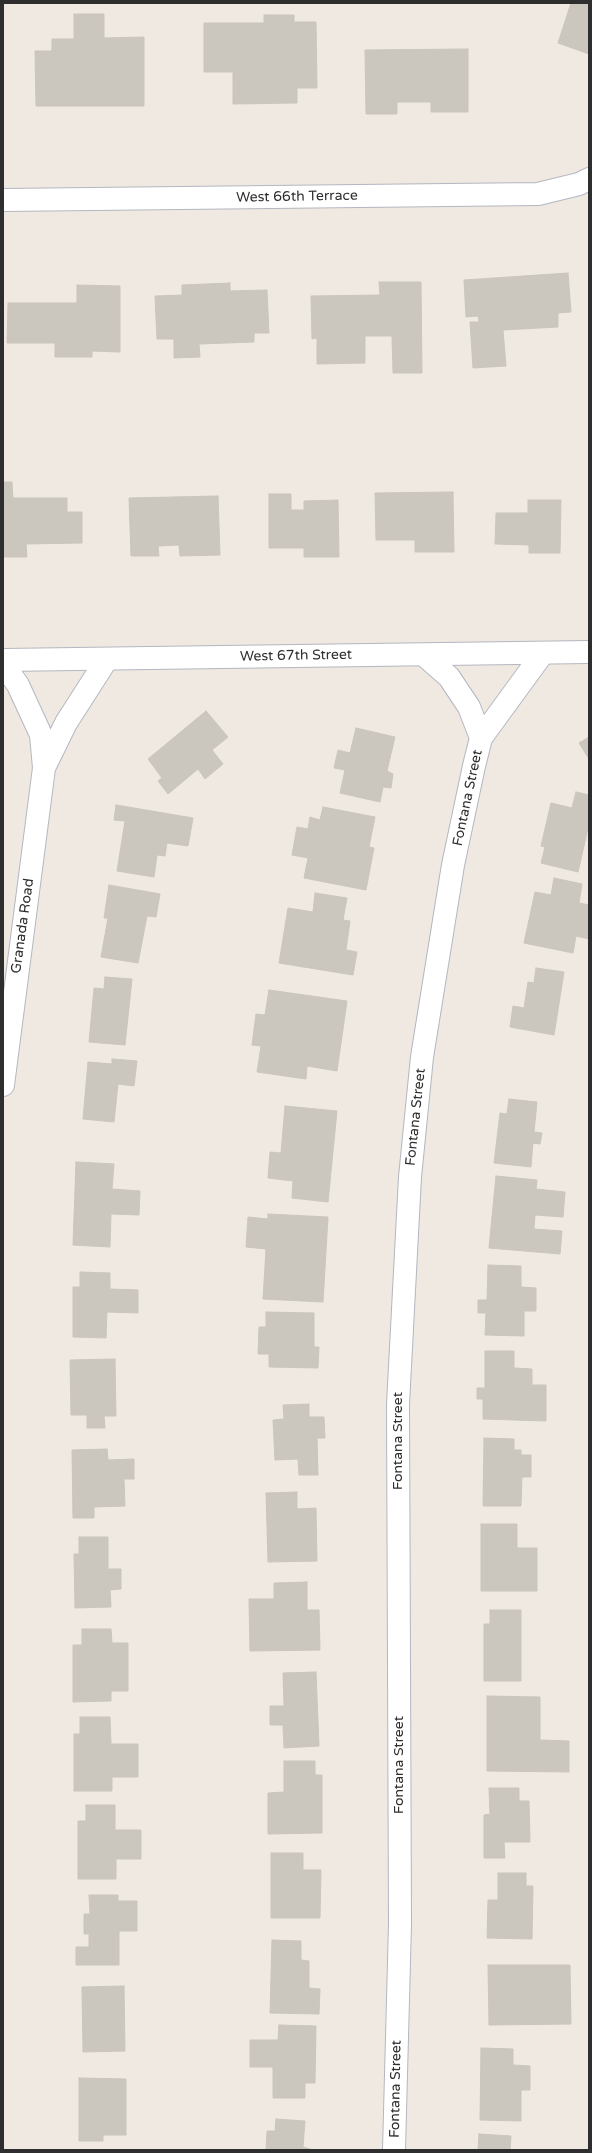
<!DOCTYPE html>
<style>
body{margin:0}
#map{position:relative;width:592px;height:2153px;overflow:hidden;background:#efe9e1;font-family:"Varela Round",sans-serif}
canvas{display:block}
.frame{position:absolute;inset:0;border:4px solid #2e2e2e;pointer-events:none}
</style>
<div id="map">
<canvas width="592" height="2153"></canvas>
<div class="frame"></div>
</div>
<script>
const context = document.querySelector('canvas').getContext('2d');
context.lineJoin = 'round';
function paint(path, color) { context.fillStyle = color; context.fill(path, 'evenodd'); }
const shape = rows => new Path2D(rows.map(r => 'M' + r).join(''));
function stroke(path, color, width, dash) { context.strokeStyle = color; context.lineWidth = width; context.lineCap = dash ? 'butt' : 'round'; context.setLineDash(dash || []); context.stroke(path); }
function drawText(font, color, halo, rows, align = 'center') {
  context.font = font + ' "Varela Round",sans-serif'; context.lineWidth = 3.5; context.setLineDash([]); context.textBaseline = 'middle'; context.strokeStyle = halo; context.fillStyle = color; for (const [text, x, y, turn = 0] of rows) {
    context.save(); context.translate(x, y); context.rotate((+turn || 0) * Math.PI / 180); context.textAlign = isNaN(turn) ? turn : align; if (halo) context.strokeText(text, 0, 0); context.fillText(text, 0, 0); context.restore();
  }
}
const building = shape([
 [571,3,589,3,589,54,558,43,571,3],
 [74,14,104,14,104,38,144,37,144,106,36,106,35,51,52,51,52,39,74,39,74,14],
 [264,15,294,15,294,22,316,22,317,88,297,88,297,103,233,104,233,72,204,72,204,23,264,23,264,15],
 [468,49,468,112,431,112,431,102,397,102,397,114,366,114,365,50,468,49],
 [568,273,571,312,558,313,558,327,503,330,506,366,473,368,470,322,479,322,478,316,466,317,464,280,568,273],
 [379,282,421,282,422,373,393,373,392,336,365,336,365,363,317,364,317,338,312,339,311,296,380,295,379,282],
 [230,283,230,291,267,290,269,333,254,333,254,342,199,344,200,357,174,358,174,339,157,339,155,296,182,295,182,285,230,283],
 [77,285,120,286,120,352,92,351,92,357,55,357,55,343,7,343,8,303,77,303,77,285],
 [3,482,12,482,13,498,67,498,67,512,82,512,82,543,26,544,27,557,3,557,3,482],
 [453,492,454,552,415,552,415,540,376,540,375,493,453,492],
 [269,494,291,494,291,510,304,510,304,501,338,500,339,557,304,557,304,548,269,548,269,494],
 [218,496,220,555,180,556,179,545,158,546,159,556,131,556,129,498,218,496],
 [528,500,561,500,560,553,529,553,529,545,495,544,496,513,528,513,528,500],
 [206,711,228,737,212,750,223,764,205,779,198,769,168,794,158,781,162,778,148,759,206,711],
 [356,728,395,737,387,771,393,774,391,788,383,787,380,802,340,793,345,770,334,768,338,750,350,753,356,728],
 [589,737,589,759,579,743,589,737],
 [576,792,589,795,589,824,578,872,541,863,545,847,541,846,551,803,572,808,576,792],
 [116,805,193,818,188,846,167,843,165,856,157,855,154,877,117,871,125,821,114,820,116,805],
 [323,807,375,817,369,847,374,848,366,890,304,878,308,858,292,855,297,827,308,829,310,817,320,820,323,807],
 [554,878,582,884,579,903,589,905,589,939,576,936,573,953,524,943,535,892,551,895,554,878],
 [109,885,160,894,156,917,147,916,138,963,101,957,108,918,104,918,109,885],
 [315,893,347,898,343,920,350,921,346,950,357,952,353,975,279,963,288,908,313,912,315,893],
 [536,968,564,972,554,1035,510,1027,513,1006,524,1008,528,982,534,983,536,968],
 [105,977,132,979,125,1045,89,1042,94,988,104,989,105,977],
 [269,990,347,1001,337,1071,307,1066,306,1079,257,1072,261,1046,252,1045,256,1014,265,1015,269,990],
 [112,1059,137,1061,134,1086,118,1084,114,1122,83,1119,88,1062,112,1064,112,1059],
 [509,1099,537,1102,534,1132,542,1133,540,1144,533,1143,531,1167,494,1163,500,1113,507,1114,509,1099],
 [285,1106,337,1111,328,1202,292,1198,293,1181,268,1178,270,1152,281,1153,285,1106],
 [76,1162,114,1164,112,1189,140,1191,139,1215,111,1214,110,1247,73,1245,76,1162],
 [496,1176,537,1180,536,1189,565,1192,563,1217,535,1215,534,1229,562,1231,560,1254,489,1248,496,1176],
 [268,1214,328,1217,323,1302,263,1299,266,1249,246,1247,248,1217,268,1219,268,1214],
 [488,1265,521,1266,521,1287,536,1288,536,1311,524,1311,524,1336,485,1335,486,1313,478,1313,478,1300,487,1300,488,1265],
 [80,1272,110,1273,110,1289,138,1290,138,1313,107,1312,106,1338,73,1337,73,1287,80,1287,80,1272],
 [266,1312,314,1313,314,1347,319,1347,318,1368,269,1367,269,1354,258,1354,259,1327,266,1327,266,1312],
 [485,1351,514,1351,514,1368,532,1369,532,1385,546,1385,546,1421,483,1419,483,1399,477,1399,477,1388,485,1388,485,1351],
 [115,1359,116,1416,104,1416,105,1428,87,1428,87,1415,71,1415,70,1360,115,1359],
 [309,1404,309,1417,324,1417,325,1438,317,1438,318,1475,299,1475,298,1459,275,1460,273,1420,284,1419,283,1405,309,1404],
 [484,1438,514,1439,514,1450,521,1450,521,1455,531,1455,531,1477,522,1477,521,1506,483,1506,484,1438],
 [107,1449,108,1460,134,1459,134,1479,124,1479,125,1506,94,1507,94,1518,73,1518,72,1450,107,1449],
 [297,1492,297,1509,316,1508,317,1561,268,1562,266,1493,297,1492],
 [481,1524,517,1524,517,1548,537,1548,537,1591,481,1591,481,1524],
 [79,1537,108,1537,108,1569,121,1569,121,1589,110,1590,111,1607,75,1608,74,1554,79,1554,79,1537],
 [307,1582,307,1610,319,1610,320,1650,250,1651,249,1599,274,1599,274,1583,307,1582],
 [490,1610,521,1610,521,1681,484,1681,484,1624,490,1624,490,1610],
 [82,1629,111,1629,112,1643,128,1643,128,1691,111,1691,111,1701,73,1702,73,1645,82,1645,82,1629],
 [316,1672,319,1746,284,1748,283,1725,270,1725,270,1706,284,1706,283,1673,316,1672],
 [487,1696,540,1697,540,1740,569,1741,569,1772,487,1771,487,1696],
 [80,1717,110,1717,111,1744,138,1744,138,1777,112,1777,112,1791,74,1791,74,1734,80,1734,80,1717],
 [284,1761,315,1761,315,1775,322,1775,322,1833,268,1834,268,1793,284,1792,284,1761],
 [489,1788,519,1788,519,1801,529,1801,530,1842,504,1842,505,1858,484,1858,484,1815,490,1814,489,1788],
 [86,1805,115,1805,115,1830,141,1830,141,1859,116,1859,116,1879,78,1879,78,1821,86,1821,86,1805],
 [271,1853,303,1853,303,1870,321,1870,320,1918,271,1918,271,1853],
 [498,1873,526,1873,526,1886,533,1886,532,1939,487,1938,488,1900,498,1900,498,1873],
 [89,1895,118,1895,118,1901,137,1901,137,1931,119,1931,119,1965,76,1965,76,1947,89,1947,89,1934,84,1934,84,1914,90,1914,89,1895],
 [272,1940,301,1941,301,1960,309,1961,309,1988,320,1989,319,2014,270,2013,272,1940],
 [488,1965,570,1965,571,2024,489,2025,488,1965],
 [124,1986,125,2051,83,2052,82,1987,124,1986],
 [279,2025,316,2026,315,2083,305,2083,305,2098,273,2098,273,2067,250,2067,250,2040,278,2040,279,2025],
 [481,2048,513,2049,513,2065,530,2066,530,2090,521,2090,521,2121,480,2120,481,2048],
 [79,2078,126,2079,126,2135,103,2135,103,2141,79,2141,79,2078],
 [276,2119,305,2121,303,2147,313,2150,266,2150,267,2131,275,2131,276,2119],
 [479,2134,511,2136,510,2150,478,2150,479,2134]
]);
const street = shape([
 [3,200,538,194,579,184,589,179],
 [424,655,449,677,469,707,481,738],
 [3,664,18,685,41,735,44,768,3,1085],
 [44,768,66,723,107,659],
 [394,2150,400,1924,398,1404,410,1177,422,1057,453,865,474,766,481,738,543,653]
]);
const secondary = shape([
 [3,660,589,652]
]);
const streetNames = [
 ["West 66th Terrace",297,197,-1],
 ["West 67th Street",296,656,-1],
 ["Fontana Street",468,798,-78],
 ["Granada Road",23,926,-82],
 ["Fontana Street",416,1117,-84],
 ["Fontana Street",398,1441,-90],
 ["Fontana Street",399,1765,-90],
 ["Fontana Street",396,2089,-89]
];
paint(building, '#cbc7bf');
stroke(building, '#cbc5ba', 1);
stroke(street, '#b4b7c1', 24);
stroke(secondary, '#b4b7c1', 24);
stroke(street, '#fff', 22);
stroke(secondary, '#fff', 22);
drawText('14px', '#2e2e2e', '#fff', streetNames);
</script>
